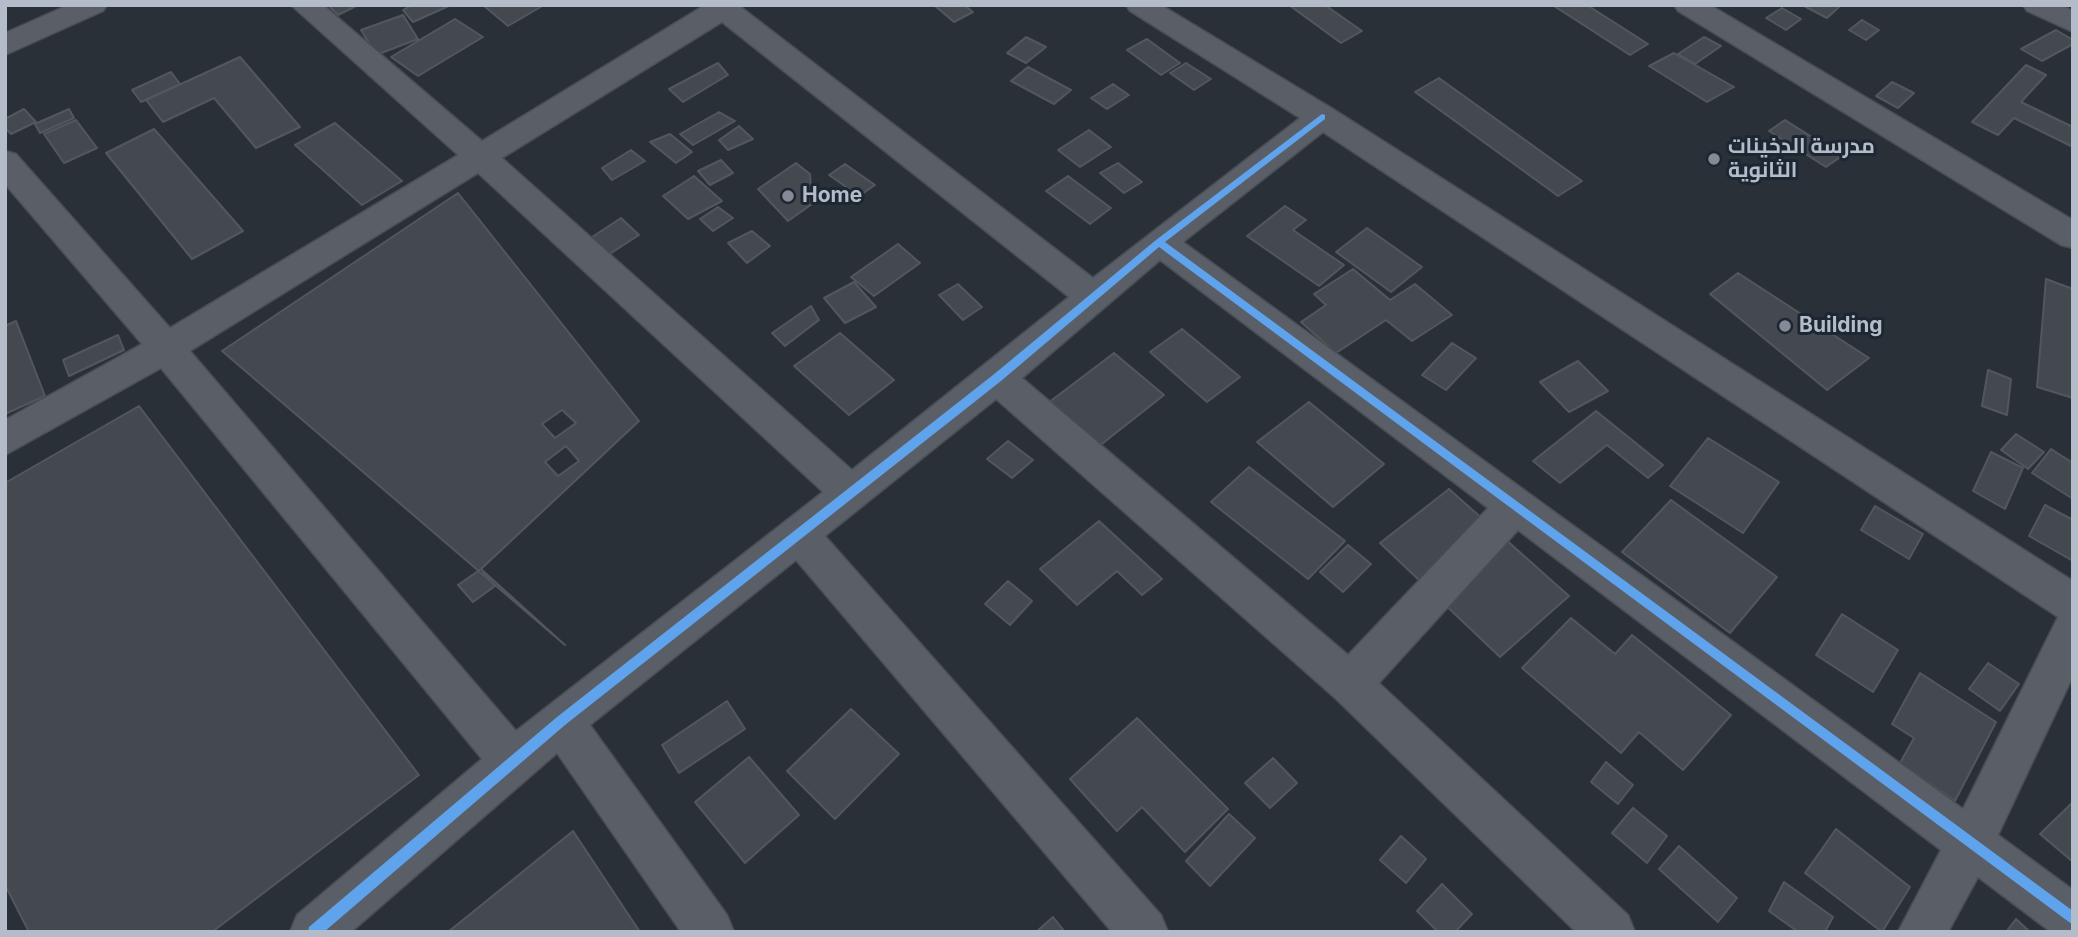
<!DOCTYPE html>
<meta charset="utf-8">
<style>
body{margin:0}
#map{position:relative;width:2078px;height:937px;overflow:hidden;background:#2a3038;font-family:Inter,sans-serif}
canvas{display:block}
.frame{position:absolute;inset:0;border:7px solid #b4bcc9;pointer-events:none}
</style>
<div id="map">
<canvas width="2078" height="937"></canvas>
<div class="frame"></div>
</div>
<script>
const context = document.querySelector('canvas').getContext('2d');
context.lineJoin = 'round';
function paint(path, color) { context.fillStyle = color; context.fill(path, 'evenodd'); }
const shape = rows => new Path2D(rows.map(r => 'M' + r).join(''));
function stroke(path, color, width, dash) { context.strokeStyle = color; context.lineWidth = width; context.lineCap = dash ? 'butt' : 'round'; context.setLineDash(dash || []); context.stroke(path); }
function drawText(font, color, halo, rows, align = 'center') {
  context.font = font + ' Inter,Cairo,sans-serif'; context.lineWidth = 6; context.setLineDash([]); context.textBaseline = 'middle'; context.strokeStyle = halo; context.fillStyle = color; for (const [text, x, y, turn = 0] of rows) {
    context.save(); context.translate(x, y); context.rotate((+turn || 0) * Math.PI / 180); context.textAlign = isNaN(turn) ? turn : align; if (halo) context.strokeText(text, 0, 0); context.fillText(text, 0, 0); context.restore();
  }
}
const building = shape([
 [328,5,358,5,338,15,328,5],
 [412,5,451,5,413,22,403,10,412,5],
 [483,5,544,5,508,26,483,5],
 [934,5,964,5,973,12,954,22,934,5],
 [1289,5,1325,5,1362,31,1341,43,1289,5],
 [1587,5,1648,44,1630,55,1554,6,1587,5],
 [1834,5,1839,7,1827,18,1804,6,1834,5],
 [1782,8,1801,19,1786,30,1766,18,1782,8],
 [403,15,418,39,376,55,361,30,403,15],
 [455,19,483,37,418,76,391,57,455,19],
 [1862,20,1879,30,1866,40,1849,30,1862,20],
 [2056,30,2073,40,2073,44,2042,61,2021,49,2056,30],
 [1026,37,1046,47,1026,63,1007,53,1026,37],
 [1704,37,1721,46,1695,64,1678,54,1704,37],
 [1147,39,1180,63,1161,75,1127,50,1147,39],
 [1674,53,1734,87,1707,102,1649,66,1674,53],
 [240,57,300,127,256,148,214,98,163,122,146,100,240,57],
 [718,63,728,75,683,102,669,89,718,63],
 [1186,63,1211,79,1194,90,1170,73,1186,63],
 [2026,65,2046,75,2021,102,2073,127,2073,147,2014,118,1998,135,1972,122,2026,65],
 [1028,67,1071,90,1054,104,1011,81,1028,67],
 [171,72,180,84,141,102,132,90,171,72],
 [1439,78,1582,181,1558,196,1415,92,1439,78],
 [1892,82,1914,93,1898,108,1876,96,1892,82],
 [1113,84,1129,95,1107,109,1091,98,1113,84],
 [24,109,36,122,11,134,5,128,5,119,24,109],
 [69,109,74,118,40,133,35,124,69,109],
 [719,112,735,121,693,145,680,134,719,112],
 [76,120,97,148,64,163,44,134,76,120],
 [1785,120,1842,156,1826,167,1769,131,1785,120],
 [335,123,402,181,362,205,295,145,335,123],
 [739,126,753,139,728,150,719,140,739,126],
 [154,129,243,231,192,259,106,153,154,129],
 [1089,130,1111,147,1080,167,1058,150,1089,130],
 [670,134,692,152,676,163,650,142,670,134],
 [631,150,645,161,612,180,602,168,631,150],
 [721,160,733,173,710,185,698,171,721,160],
 [796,163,810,174,812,204,788,221,758,189,796,163],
 [1118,163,1142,182,1124,193,1100,173,1118,163],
 [845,164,875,185,859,196,829,175,845,164],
 [694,176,722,201,688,219,663,196,694,176],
 [1068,176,1111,208,1090,224,1046,191,1068,176],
 [458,193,639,421,481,569,565,645,222,351,458,193],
 [1285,206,1306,220,1293,230,1344,265,1319,286,1247,236,1285,206],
 [718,207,733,218,713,231,700,219,718,207],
 [621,218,639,235,608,255,586,241,621,218],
 [1367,228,1422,267,1391,292,1336,252,1367,228],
 [752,231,770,246,747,263,728,243,752,231],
 [898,244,920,263,874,296,851,277,898,244],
 [1353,269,1390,300,1415,284,1452,315,1412,341,1386,320,1336,353,1301,322,1326,305,1314,294,1353,269],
 [1738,273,1869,358,1827,390,1710,294,1738,273],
 [2046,279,2073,289,2073,398,2037,387,2046,279],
 [854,282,876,307,845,323,824,298,854,282],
 [958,284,982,307,963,320,939,295,958,284],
 [811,306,819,320,785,346,772,333,811,306],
 [16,321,45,396,5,414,5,326,16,321],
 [1182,329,1240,377,1207,402,1150,352,1182,329],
 [840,333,894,380,849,415,794,366,840,333],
 [118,335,124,350,69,376,63,360,118,335],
 [1452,343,1476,358,1446,390,1422,375,1452,343],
 [1114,353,1164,395,1098,447,1048,403,1114,353],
 [1578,361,1608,391,1569,412,1540,382,1578,361],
 [1988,370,2011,379,2007,415,1982,406,1988,370],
 [1309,402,1384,464,1333,507,1257,442,1309,402],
 [139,406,419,775,212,932,29,932,5,885,5,483,139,406],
 [562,410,576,423,555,438,542,424,562,410],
 [1596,411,1663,465,1648,478,1607,445,1560,483,1533,461,1596,411],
 [2016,434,2044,452,2028,469,2001,450,2016,434],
 [1708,438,1779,482,1743,533,1670,486,1708,438],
 [1008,441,1033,460,1012,478,987,459,1008,441],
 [566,446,579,461,558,476,545,462,566,446],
 [2051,449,2073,463,2073,499,2032,473,2051,449],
 [1991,452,2023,468,2005,509,1973,491,1991,452],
 [1249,467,1345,541,1308,579,1211,502,1249,467],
 [1449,489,1569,596,1500,657,1380,543,1449,489],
 [1671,500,1777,577,1730,633,1622,552,1671,500],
 [2045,505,2073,520,2073,561,2029,536,2045,505],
 [1875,506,1923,534,1909,559,1861,530,1875,506],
 [1099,521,1162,579,1142,595,1117,571,1077,605,1040,569,1099,521],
 [1348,545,1371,564,1343,592,1320,572,1348,545],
 [481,569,495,586,473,602,458,585,481,569],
 [1008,581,1032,601,1010,625,985,604,1008,581],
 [1842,614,1898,650,1873,692,1816,655,1842,614],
 [1571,618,1615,654,1632,635,1731,715,1683,770,1639,732,1621,753,1522,668,1571,618],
 [1988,663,2019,684,2000,711,1969,689,1988,663],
 [1920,673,1996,722,1955,801,1900,763,1914,738,1892,724,1920,673],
 [727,701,745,729,679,773,662,745,727,701],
 [851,709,899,754,835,819,787,771,851,709],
 [1137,718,1228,809,1185,852,1142,807,1117,831,1070,779,1137,718],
 [749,757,799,815,745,863,695,802,749,757],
 [1273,758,1297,783,1270,808,1245,783,1273,758],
 [1606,762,1633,785,1618,804,1591,782,1606,762],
 [2073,802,2073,862,2040,834,2073,802],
 [1633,808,1667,836,1647,863,1612,833,1633,808],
 [1229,814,1255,838,1210,886,1186,861,1229,814],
 [1836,829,1910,887,1882,932,1805,873,1836,829],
 [573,831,640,932,448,932,573,831],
 [1401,836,1426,859,1406,883,1380,860,1401,836],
 [1679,846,1737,898,1718,922,1659,869,1679,846],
 [1784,882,1833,917,1825,932,1798,932,1769,911,1784,882],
 [1442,884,1472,914,1455,932,1438,932,1417,911,1442,884],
 [1053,917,1065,932,1036,932,1053,917],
 [2016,919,2030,932,2006,932,2016,919]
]);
const minor = shape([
 [68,5,107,5,103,11,5,55,5,33,68,5],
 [291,5,323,5,482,141,705,5,743,5,742,8,1093,278,1300,118,1130,11,1126,5,1161,5,1333,109,2073,581,2073,676,1998,835,2073,890,2073,932,2051,932,1978,877,1948,932,1898,932,1941,850,1518,530,1379,683,1628,915,1635,932,1576,932,1335,698,996,399,825,536,1161,915,1168,932,1112,932,796,560,590,725,727,915,734,932,681,932,557,753,351,932,290,932,297,915,482,759,161,368,5,455,5,420,142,344,5,184,5,151,16,154,170,328,458,155,291,5],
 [722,22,1069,297,852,470,502,158,722,22],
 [1323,132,2058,617,1963,809,1183,242,1323,132],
 [478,173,823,492,516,731,190,351,478,173],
 [1160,260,1488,508,1348,655,1022,378,1160,260],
 [1674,5,1710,5,2073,220,2073,248,2061,245,1678,11,1674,5],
 [2023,5,2061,5,2073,11,2073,32,2027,11,2023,5]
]);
const cycleway = shape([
 [1322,114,1325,115,1325,119,1165,242,2073,911,2073,925,1159,247,1001,381,565,725,324,932,308,932,309,927,557,717,993,375,1156,240,1322,114]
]);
const markers = [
 [1714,159,7,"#848b96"],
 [788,196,7,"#848b96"],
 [1785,326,7,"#848b96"]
];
const poiNames = [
 ["مدرسة الدخينات",1728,147],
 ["الثانوية",1728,171],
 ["Home",802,196],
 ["Building",1799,326]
];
paint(building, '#444950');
stroke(building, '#52575f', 2);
stroke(minor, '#484c53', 3);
paint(minor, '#5a5e66');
paint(cycleway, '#60a3ed');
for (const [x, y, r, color] of markers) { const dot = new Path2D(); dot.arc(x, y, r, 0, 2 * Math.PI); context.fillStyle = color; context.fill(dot); stroke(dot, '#1d2633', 2.5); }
drawText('bold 21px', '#b4bcc9', '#1d2633', poiNames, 'left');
</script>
